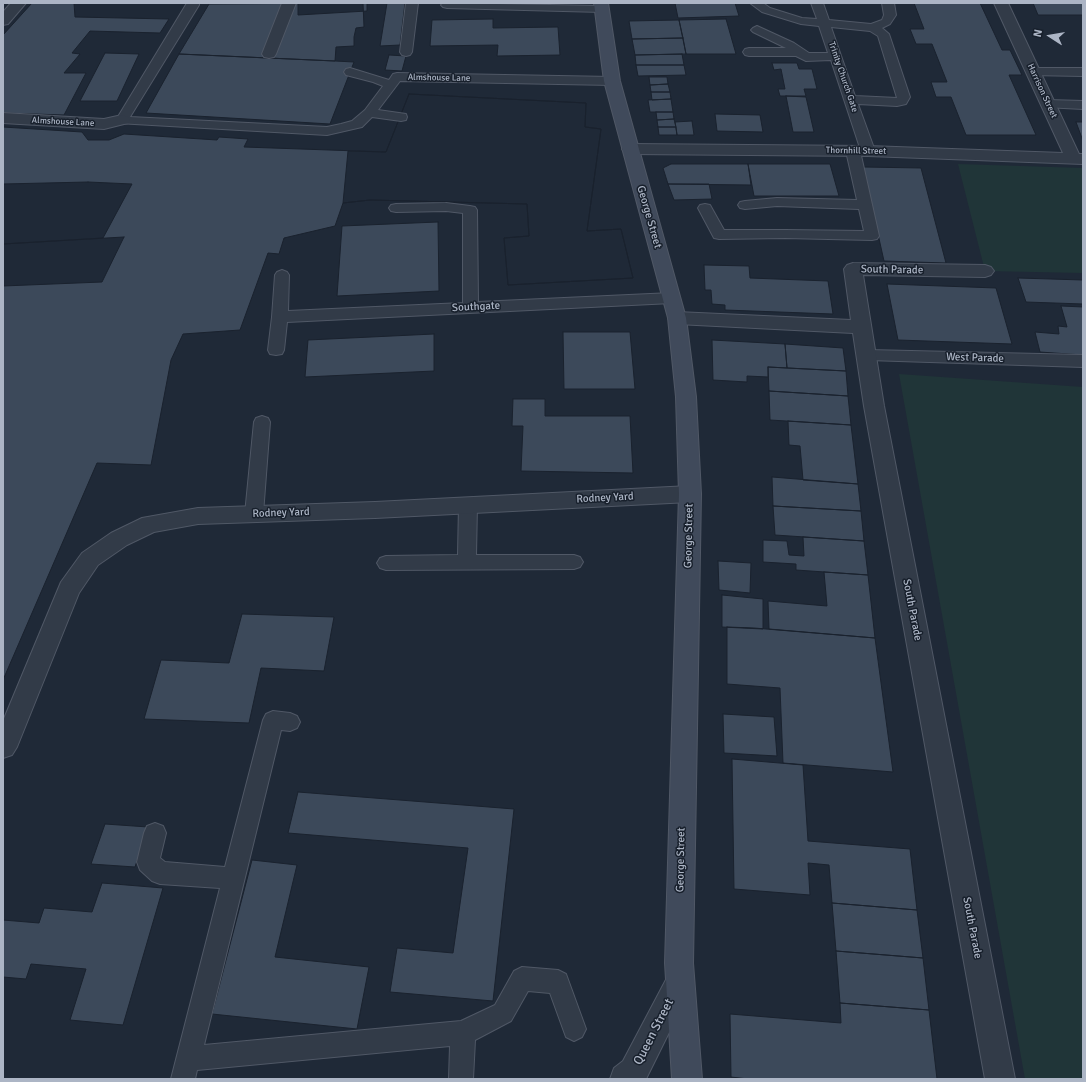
<!DOCTYPE html>
<style>
body{margin:0}
#map{position:relative;width:1086px;height:1082px;overflow:hidden;background:#1f2937;font-family:Signika,sans-serif}
canvas{display:block}
.frame{position:absolute;inset:0;border:4px solid #acb5c5;pointer-events:none}
.north{position:absolute;left:1030px;top:16px;width:40px;height:40px;-webkit-text-stroke:3px #18202c;paint-order:stroke;rotate:282deg;font-size:11px;font-weight:700;line-height:16px;text-align:center;color:#acb5c5}
.north::after{content:'';display:block;margin:auto;width:14px;height:18px;background:#acb5c5;clip-path:polygon(50% 0,100% 100%,50% 72%,0 100%)}
</style>
<div id="map">
<canvas width="1086" height="1082"></canvas>
<div class="frame"></div>
<div class="north">N</div>
</div>
<script>
const context = document.querySelector('canvas').getContext('2d');
context.lineJoin = 'round';
function paint(path, color) { context.fillStyle = color; context.fill(path, 'evenodd'); }
const shape = rows => new Path2D(rows.map(r => 'M' + r).join(''));
function stroke(path, color, width, dash) { context.strokeStyle = color; context.lineWidth = width; context.lineCap = dash ? 'butt' : 'round'; context.setLineDash(dash || []); context.stroke(path); }
function drawText(font, color, halo, rows, align = 'center') {
  context.font = font + ' Signika,sans-serif'; context.lineWidth = 3; context.setLineDash([]); context.textBaseline = 'middle'; context.strokeStyle = halo; context.fillStyle = color; for (const [text, x, y, turn = 0] of rows) {
    context.save(); context.translate(x, y); context.rotate((+turn || 0) * Math.PI / 180); context.textAlign = isNaN(turn) ? turn : align; if (halo) context.strokeText(text, 0, 0); context.fillText(text, 0, 0); context.restore();
  }
}
const green = shape([
 [958,164,1083,168,1083,273,985,271],
 [899,374,1083,387,1083,1079,1025,1079]
]);
const building = shape([
 [32,3,74,3,75,17,169,19,160,33,90,31,72,53,80,54,64,73,86,73,64,115,3,113,3,35,32,3],
 [298,3,367,3,367,11,298,15,298,3],
 [363,3,364,27,356,28,354,37,354,46,336,47,335,61,179,54,209,4,363,3],
 [387,3,405,3,400,45,380,46,387,3],
 [675,3,735,3,739,16,678,18,675,3],
 [914,3,980,3,1002,50,1010,50,1022,75,1009,75,1036,135,966,135,951,97,936,97,931,82,947,82,932,44,916,44,910,29,924,29,914,3],
 [1033,3,1083,3,1083,15,1038,15,1033,3],
 [493,19,493,28,558,27,560,55,497,56,498,45,430,46,432,20,493,19],
 [726,19,736,54,686,54,679,20,726,19],
 [679,20,683,38,632,39,629,21,679,20],
 [683,38,686,54,635,55,632,39,683,38],
 [105,53,139,54,117,101,80,101,105,53],
 [179,54,335,61,354,62,330,124,146,113,179,54],
 [682,54,684,65,636,65,635,55,682,54],
 [389,55,406,56,402,71,385,70,389,55],
 [772,63,797,63,799,69,812,69,817,89,804,89,806,96,780,96,778,89,785,89,781,69,774,70,772,63],
 [636,65,684,65,686,75,638,76,636,65],
 [649,77,667,77,668,84,650,85,649,77],
 [668,84,670,92,651,92,650,85,668,84],
 [651,92,670,92,671,99,652,100,651,92],
 [409,94,586,103,585,127,601,129,587,231,621,229,633,278,508,285,504,238,529,236,527,204,370,200,343,203,335,226,284,238,279,254,268,253,240,330,183,334,171,360,151,465,97,463,3,680,3,127,82,132,88,140,109,140,124,134,217,140,219,137,248,139,244,147,386,152,409,94],
 [409,94,586,103,585,127,601,129,587,231,621,229,633,278,508,285,504,238,529,236,527,204,370,200,343,203,348,151,386,152,409,94],
 [786,96,806,97,814,132,793,132,786,96],
 [671,99,673,112,650,112,648,100,671,99],
 [656,112,673,112,674,119,657,120,656,112],
 [715,114,760,115,763,132,717,131,715,114],
 [674,119,676,127,658,127,657,120,674,119],
 [692,121,694,135,677,135,675,122,692,121],
 [1076,122,1083,122,1083,141,1076,122],
 [658,127,676,127,677,135,659,135,658,127],
 [671,164,748,164,751,185,668,184,663,168,671,164],
 [748,164,830,164,839,196,754,196,748,164],
 [863,167,921,168,946,263,884,261,863,167],
 [88,182,132,184,103,238,3,244,3,184,88,182],
 [668,184,709,184,712,199,674,200,668,184],
 [438,222,439,291,337,296,342,226,438,222],
 [124,237,102,282,3,286,3,244,124,237],
 [704,265,749,266,750,278,828,281,833,314,725,310,725,305,712,304,711,290,705,290,704,265],
 [1018,278,1083,280,1083,304,1026,302,1018,278],
 [887,284,996,288,1012,344,898,340,887,284],
 [1061,306,1083,307,1083,355,1040,352,1035,332,1059,334,1058,326,1067,327,1061,306],
 [563,332,630,332,635,389,564,389,563,332],
 [434,334,434,371,305,377,308,340,434,334],
 [712,340,785,344,787,368,768,367,768,377,747,376,747,382,713,380,712,340],
 [785,344,843,348,846,371,787,368,785,344],
 [768,367,846,371,848,396,769,391,768,367],
 [769,391,848,396,851,425,770,420,769,391],
 [513,399,545,399,545,416,630,416,633,473,521,471,523,426,512,426,513,399],
 [788,421,851,425,858,484,803,480,800,446,789,445,788,421],
 [772,477,858,484,861,511,773,506,772,477],
 [773,506,861,511,864,541,775,535,773,506],
 [803,537,864,541,868,575,796,570,796,564,763,562,763,540,787,541,789,555,804,556,803,537],
 [718,561,751,563,750,593,719,590,718,561],
 [824,572,868,575,875,638,769,629,768,601,827,606,824,572],
 [722,595,763,599,763,629,722,627,722,595],
 [242,614,334,617,324,671,261,668,249,723,144,719,161,660,229,663,242,614],
 [727,627,754,628,875,638,893,772,783,763,780,688,727,684,727,627],
 [723,714,774,717,777,756,724,753,723,714],
 [732,759,803,765,808,841,910,849,917,910,832,903,829,865,808,863,810,895,734,889,732,759],
 [298,792,514,809,493,1001,390,992,397,948,453,953,468,848,288,833,298,792],
 [105,824,148,827,135,867,91,864,105,824],
 [252,860,297,865,275,957,369,967,357,1029,212,1014,252,860],
 [102,883,163,888,123,1025,70,1020,86,969,31,964,26,979,3,977,3,920,39,923,44,908,92,912,102,883],
 [832,903,917,910,923,958,836,951,832,903],
 [836,951,923,958,929,1010,840,1003,836,951],
 [840,1003,929,1010,937,1079,748,1079,731,1077,730,1014,841,1023,840,1003]
]);
const lane = shape([
 [187,3,199,3,199,5,130,117,327,127,341,124,352,121,365,110,383,86,373,82,346,75,344,72,346,69,350,68,389,80,393,74,397,73,612,77,616,78,618,81,616,84,612,85,400,81,378,110,406,114,407,117,406,120,401,121,372,117,362,127,327,135,117,123,116,120,187,3],
 [406,3,418,3,412,52,410,55,406,56,402,55,400,52,406,3],
 [443,3,602,6,606,7,608,9,606,11,602,12,447,8,443,7,441,5,443,3],
 [750,3,763,3,770,8,802,18,817,19,811,3,823,3,829,20,871,24,882,20,884,15,882,3,894,3,896,15,890,24,882,28,889,34,910,97,906,104,897,106,858,104,875,151,873,154,863,154,861,151,831,60,806,61,796,56,749,56,745,55,743,52,745,49,749,48,786,48,753,32,751,30,753,28,757,26,794,43,809,53,828,53,819,26,801,24,762,12,750,3],
 [831,27,870,31,878,36,897,98,855,96,831,27],
 [1033,68,1083,68,1083,76,1029,75,1027,72,1029,69,1033,68],
 [1048,100,1083,101,1083,109,1044,107,1042,104,1044,101,1048,100],
 [853,147,858,148,860,151,879,236,877,239,872,240,785,238,719,239,714,238,698,208,700,205,705,204,710,205,724,230,785,230,864,231,859,209,777,206,745,209,740,208,738,205,740,202,745,201,777,198,857,200,846,151,848,148,853,147],
 [446,203,470,206,475,207,477,210,478,302,672,293,677,294,680,298,677,302,672,303,287,322,284,350,282,354,276,355,270,354,268,350,272,317,275,275,277,272,282,270,287,272,289,275,288,311,463,303,463,213,446,211,396,212,391,211,389,208,391,205,396,204,446,203],
 [868,350,1083,355,1083,367,868,360,862,359,860,355,862,351,868,350],
 [262,416,268,418,270,422,263,514,260,519,254,521,248,519,245,514,254,422,256,418,262,416],
 [468,498,474,500,477,505,476,555,574,555,580,557,583,562,580,567,574,569,386,570,380,568,377,563,380,558,386,556,458,555,459,505,462,500,468,498],
 [273,711,290,713,297,716,300,722,297,728,290,731,281,730,204,1045,461,1021,495,1005,514,971,522,967,558,970,566,974,586,1029,582,1037,574,1041,566,1037,550,993,528,991,511,1021,475,1040,473,1079,449,1079,450,1046,197,1070,195,1079,171,1079,220,888,160,884,152,881,140,870,137,862,144,833,147,826,155,823,163,826,166,833,160,858,165,862,225,867,263,720,266,714,273,711]
]);
const street = shape([
 [11,3,26,3,8,24,3,25,3,12,11,3],
 [282,3,296,3,276,54,274,57,269,58,264,57,262,54,282,3],
 [994,3,1008,3,1079,154,1083,154,1083,164,868,156,630,154,624,152,622,149,624,146,630,144,868,146,1063,153,994,3],
 [3,113,104,119,122,115,128,117,130,120,128,123,104,129,3,123,3,113],
 [853,263,985,265,991,267,994,271,991,275,985,277,863,275,884,406,1015,1079,985,1079,864,406,853,333,677,324,670,322,668,318,670,314,677,312,851,320,844,269,847,265,853,263],
 [690,486,698,488,701,494,698,500,690,502,375,518,198,524,154,532,127,545,98,565,79,593,17,747,12,755,3,758,3,721,61,582,82,553,111,533,142,518,198,508,375,502,690,486],
 [680,968,690,972,694,982,646,1079,610,1079,614,1068,623,1061,670,972,680,968]
]);
const secondary = shape([
 [594,3,608,3,620,81,686,318,696,397,701,494,693,963,702,1079,672,1079,665,963,679,494,676,397,668,318,604,81,594,3]
]);
const farStreetnames = [
 ["Trinity Church Gate",843,77,71],
 ["Almshouse Lane",439,78,1],
 ["Harrison Street",1042,91,65],
 ["Almshouse Lane",63,122,3],
 ["Thornhill Street",856,151,1]
];
const streetNames = [
 ["George Street",649,217,74],
 ["South Parade",892,270,1],
 ["Southgate",476,307,-3],
 ["West Parade",975,358,2],
 ["Rodney Yard",605,498,-3],
 ["Rodney Yard",281,513,-2],
 ["George Street",689,536,-89],
 ["South Parade",912,610,79],
 ["George Street",681,860,-89],
 ["South Parade",972,928,79]
];
const nearStreetnames = [
 ["Queen Street",654,1032,-63]
];
paint(green, '#203538');
paint(building, '#3c495a');
stroke(building, '#1a222e', 1);
stroke(lane, '#505866', 2);
stroke(street, '#505866', 2);
stroke(secondary, '#505866', 2);
paint(lane, '#323b48');
paint(street, '#323b48');
paint(secondary, '#404a5b');
drawText('9px', '#acb5c5', '#18202c', farStreetnames);
drawText('11px', '#acb5c5', '#18202c', streetNames);
drawText('13px', '#acb5c5', '#18202c', nearStreetnames);
</script>
